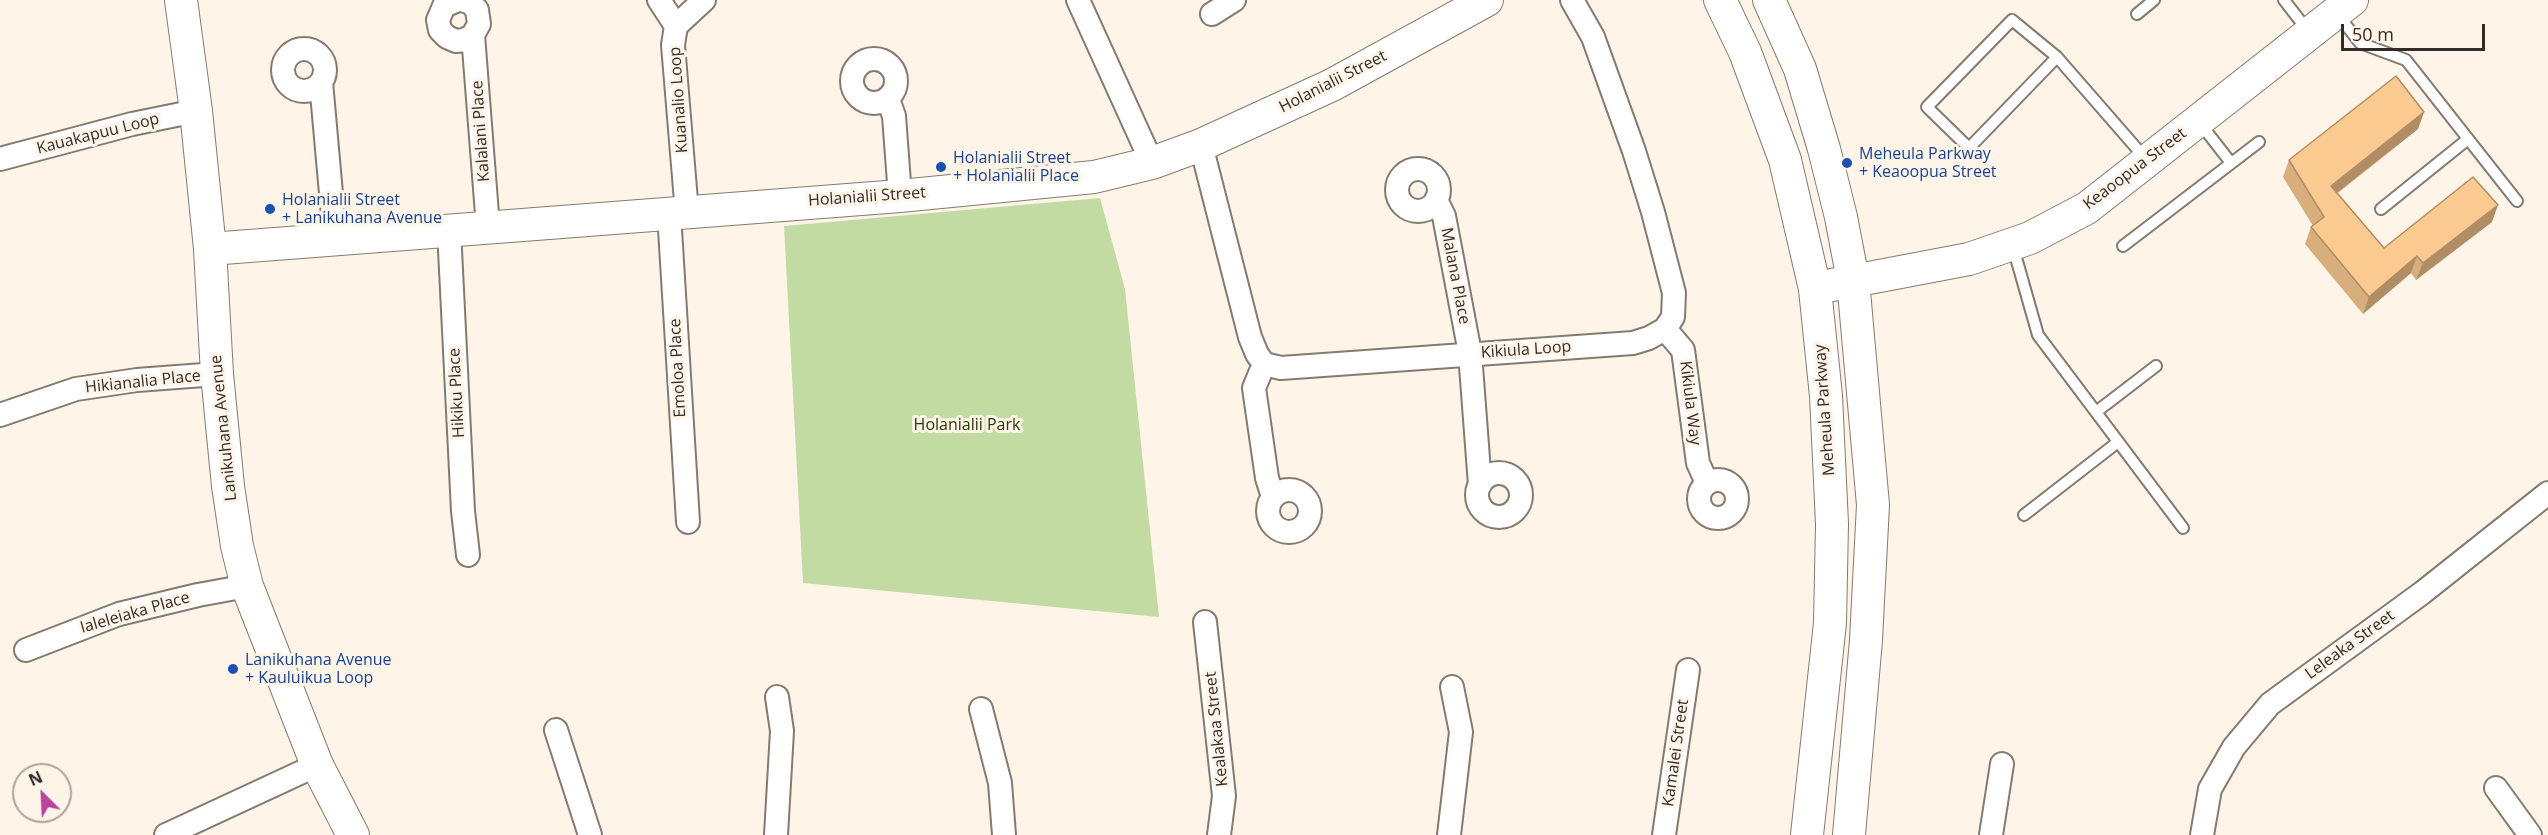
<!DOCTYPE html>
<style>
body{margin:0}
#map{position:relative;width:2548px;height:835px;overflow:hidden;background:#fef4e8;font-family:"Open Sans",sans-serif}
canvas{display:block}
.north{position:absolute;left:12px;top:763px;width:60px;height:60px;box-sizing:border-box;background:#fef4e8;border:2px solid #aca49b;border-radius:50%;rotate:336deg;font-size:16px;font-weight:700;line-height:24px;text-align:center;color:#302c28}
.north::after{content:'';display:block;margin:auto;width:21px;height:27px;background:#b645a0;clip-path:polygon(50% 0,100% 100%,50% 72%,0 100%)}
.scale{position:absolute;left:2341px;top:24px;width:144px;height:27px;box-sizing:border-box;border:3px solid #302c28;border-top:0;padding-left:8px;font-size:18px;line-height:21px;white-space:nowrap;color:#302c28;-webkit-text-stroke:4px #fef4e8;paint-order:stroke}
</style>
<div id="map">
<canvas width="2548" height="835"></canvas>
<div class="north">N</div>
<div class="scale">50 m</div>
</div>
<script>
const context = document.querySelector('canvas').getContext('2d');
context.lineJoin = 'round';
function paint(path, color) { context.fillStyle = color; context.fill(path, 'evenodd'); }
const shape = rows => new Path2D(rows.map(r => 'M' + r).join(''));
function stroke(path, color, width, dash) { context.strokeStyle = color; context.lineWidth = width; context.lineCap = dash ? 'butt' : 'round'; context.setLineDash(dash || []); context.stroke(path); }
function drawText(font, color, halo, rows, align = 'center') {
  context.font = font + ' "Open Sans",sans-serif'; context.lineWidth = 6; context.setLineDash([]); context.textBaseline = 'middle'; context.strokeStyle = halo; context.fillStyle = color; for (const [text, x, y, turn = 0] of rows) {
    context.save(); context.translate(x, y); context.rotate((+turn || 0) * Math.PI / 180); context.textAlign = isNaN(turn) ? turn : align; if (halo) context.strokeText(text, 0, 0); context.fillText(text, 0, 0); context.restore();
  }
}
const green = shape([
 [1100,198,1125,289,1159,617,803,583,784,226]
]);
const lane = shape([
 [2284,0,2308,31],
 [2137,14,2154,0],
 [2338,15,2360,43,2406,60,2517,201],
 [2057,57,1969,148,1927,107,2012,20,2057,57,2145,158],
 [2200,123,2231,163],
 [2381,209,2468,139],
 [2123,246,2259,142],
 [2013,247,2038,335,2183,528],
 [2096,412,2156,366],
 [2024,515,2118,442]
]);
const street = shape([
 [458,0,444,6,438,20,440,30,447,37,456,41,464,40,473,35,479,24,477,10,471,3,462,0],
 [659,0,676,26],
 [1078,0,1152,163],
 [1212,14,1234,0],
 [473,35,488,227],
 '283 70a21 21 0 1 1 42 0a21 21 0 1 1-42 0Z',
 '852 81a22 22 0 1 1 44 0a22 22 0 1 1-44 0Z',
 [321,82,335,238],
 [888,99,894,116,900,196],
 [1201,145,1250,337,1257,354,1264,364,1281,368,1633,343,1649,338,1665,329,1673,317,1674,293,1653,212,1634,151,1593,37,1572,0],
 [0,159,132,124,196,111],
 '1397 190a21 21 0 1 1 42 0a21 21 0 1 1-42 0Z',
 [1436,200,1444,216,1470,353,1480,485],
 [669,213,688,522],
 [687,213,673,45,676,26,704,0],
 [449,230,463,511,468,555],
 [1665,329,1683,350,1698,463,1707,483],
 [1264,364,1254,388,1267,478,1273,497],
 [0,415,76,389,137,380,217,374],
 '1477 495a22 22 0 1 1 44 0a22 22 0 1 1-44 0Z',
 '1699 499a19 19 0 1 1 38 0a19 19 0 1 1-38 0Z',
 '1268 511a21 21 0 1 1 42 0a21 21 0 1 1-42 0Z',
 [1205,622,1224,796,1219,835],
 [26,650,119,614,198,595,247,586],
 [981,709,1000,783,1004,835],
 [556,730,590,835],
 [2496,788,2530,835],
 [166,835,317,765],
 [776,835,782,731,777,697],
 [1449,835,1461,732,1452,687],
 [1664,835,1688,670],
 [1991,835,2002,764],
 [2202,835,2210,789,2234,747,2270,704,2422,593,2548,493]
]);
const secondary = shape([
 [181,0,196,111,210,249,217,374,228,486,237,546,247,586,317,765,353,835],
 [1720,0,1745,52,1785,160,1815,289,1826,396,1832,524,1830,623,1807,835],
 [1769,0,1800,69,1824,149,1841,217,1853,280,1873,505,1866,640,1849,835],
 [210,249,900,196,1094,177,1152,163,1201,145,1332,85,1487,0],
 [1832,285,1969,259,2030,238,2087,208,2352,0]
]);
const wall = shape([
 [2424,112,2418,129,2338,193,2384,248,2492,222,2416,280,2411,273,2363,314,2305,244,2311,227,2313,226,2283,177,2289,160]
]);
const shadedWall = shape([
 [2424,112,2418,129,2325,202,2331,186],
 [2498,205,2492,222,2416,280,2423,263],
 [2417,256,2411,273,2363,314,2369,297]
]);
const building = shape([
 [2396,76,2424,112,2331,186,2384,248,2473,177,2498,205,2423,263,2417,256,2369,297,2311,227,2324,217,2289,160,2396,76]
]);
const markers = [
 [1847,163,6,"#1a4fb4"],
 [941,167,6,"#1a4fb4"],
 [270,209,6,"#1a4fb4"],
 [233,669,6,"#1a4fb4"]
];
const streetNames = [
 ["Holanialii Street",1333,82,-27],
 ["Kuanalio Loop",679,100,-94],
 ["Kalalani Place",481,131,-94],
 ["Kauakapuu Loop",98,134,-14],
 ["Keaoopua Street",2135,169,-37],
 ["Holanialii Street",867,197,-4],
 ["Malana Place",1455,276,79],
 ["Kikiula Loop",1526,350,-4],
 ["Emoloa Place",678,368,-93],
 ["Hikianalia Place",143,382,-6],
 ["Hikiku Place",457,393,-93],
 ["Kikiula Way",1690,403,83],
 ["Meheula Parkway",1825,410,-94],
 ["Lanikuhana Avenue",224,428,-96],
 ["Ialeleiaka Place",135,613,-16],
 ["Leleaka Street",2350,645,-36],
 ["Kealakaa Street",1217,729,-96],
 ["Kamalei Street",1676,753,-82]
];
const transitNames = [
 ["Meheula Parkway",1859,154],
 ["+ Keaoopua Street",1859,172],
 ["Holanialii Street",953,158],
 ["+ Holanialii Place",953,176],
 ["Holanialii Street",282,200],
 ["+ Lanikuhana Avenue",282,218],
 ["Lanikuhana Avenue",245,660],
 ["+ Kauluikua Loop",245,678]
];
const parkNames = [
 ["Holanialii Park",967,425]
];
paint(green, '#c2dba2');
stroke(lane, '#847b70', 14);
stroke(street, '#847b70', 26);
stroke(secondary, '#847b70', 34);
stroke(lane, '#fff', 10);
stroke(street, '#fff', 22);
stroke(secondary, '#fff', 32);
paint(wall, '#d8ae7c');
paint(shadedWall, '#b08d65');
paint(building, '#fbca90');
stroke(building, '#b08d65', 1.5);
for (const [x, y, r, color] of markers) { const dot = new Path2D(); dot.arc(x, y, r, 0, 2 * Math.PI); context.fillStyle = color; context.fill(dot); stroke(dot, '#fef4e8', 2); }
drawText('16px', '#302c28', '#fef4e8', streetNames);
drawText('16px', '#164399', '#fef4e8', transitNames, 'left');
drawText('16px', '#283908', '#fef4e8', parkNames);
</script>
